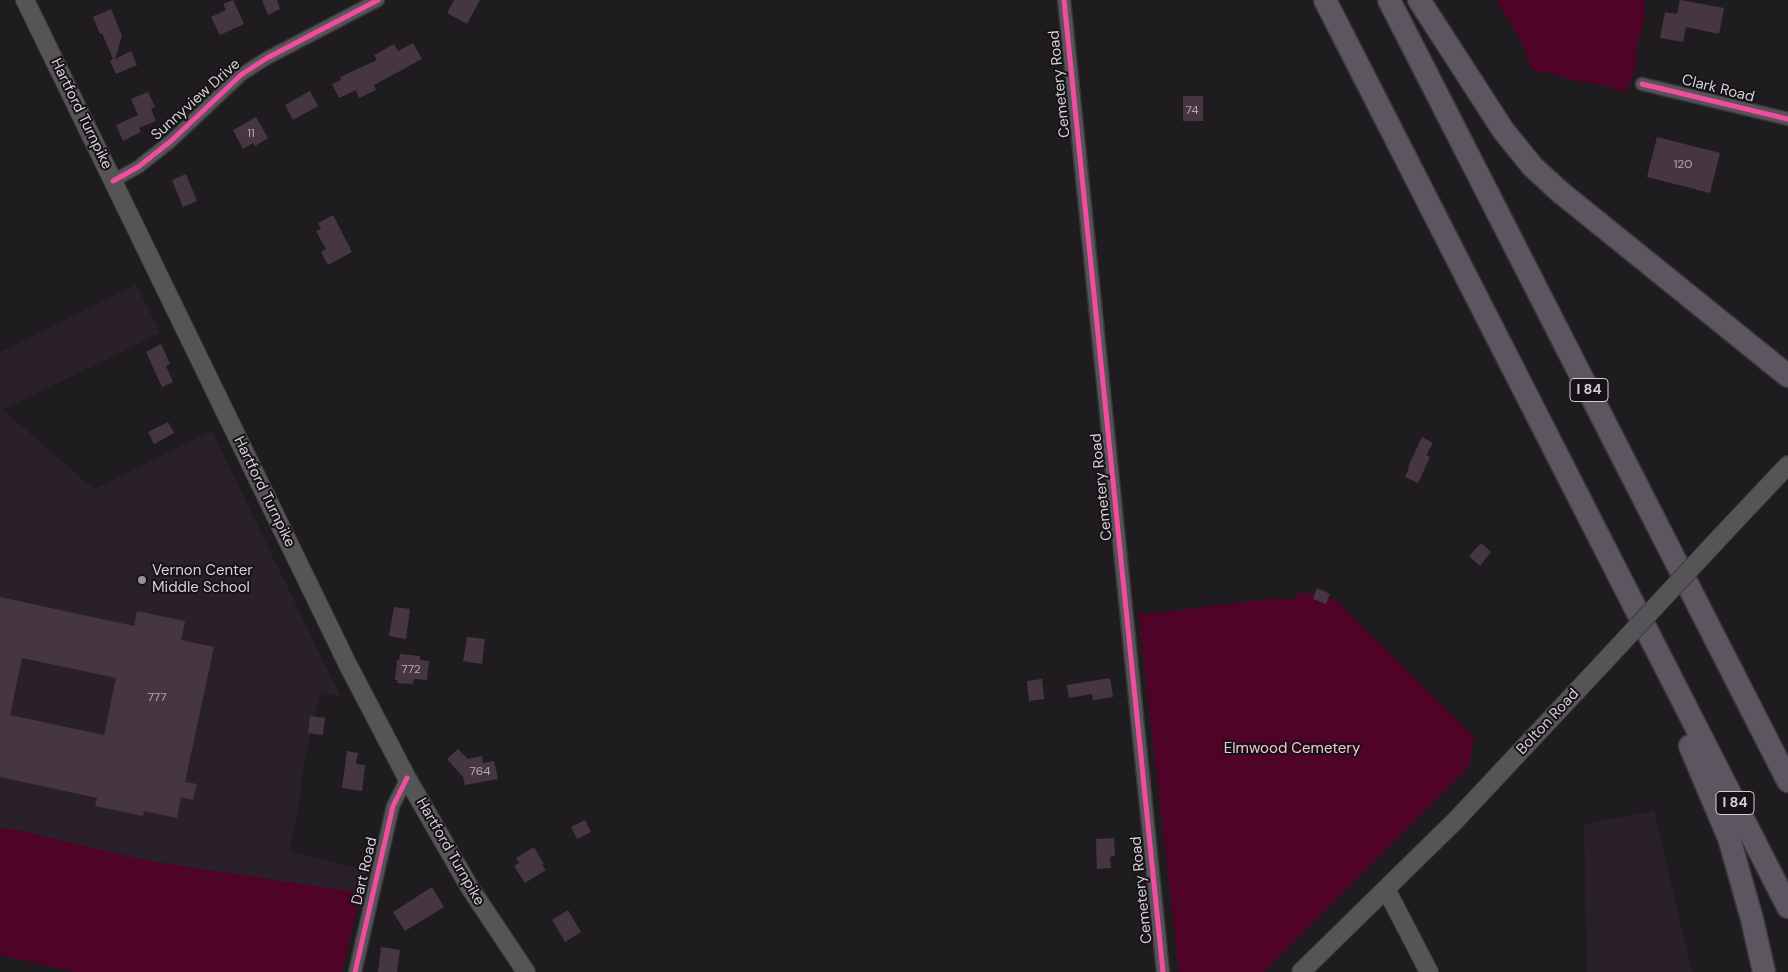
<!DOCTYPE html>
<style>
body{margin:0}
canvas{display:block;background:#1f1c1f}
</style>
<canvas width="1788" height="972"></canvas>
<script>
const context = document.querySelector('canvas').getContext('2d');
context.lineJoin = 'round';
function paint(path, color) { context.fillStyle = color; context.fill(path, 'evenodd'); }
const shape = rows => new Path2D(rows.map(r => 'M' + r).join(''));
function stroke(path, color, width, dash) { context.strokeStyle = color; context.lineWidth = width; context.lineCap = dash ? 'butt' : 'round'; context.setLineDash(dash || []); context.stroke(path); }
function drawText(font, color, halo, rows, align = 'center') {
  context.font = font + ' "DM Sans",sans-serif'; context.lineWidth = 4; context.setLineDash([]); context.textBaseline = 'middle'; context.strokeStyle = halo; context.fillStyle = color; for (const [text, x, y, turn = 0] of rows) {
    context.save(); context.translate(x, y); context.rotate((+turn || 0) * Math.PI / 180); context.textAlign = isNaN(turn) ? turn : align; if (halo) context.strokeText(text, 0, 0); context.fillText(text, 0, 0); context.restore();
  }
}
const built = shape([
 [136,285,160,333,3,410,94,489,212,431,328,671,342,698,322,692,313,718,302,777,300,799,289,852,366,870,342,972,79,972,0,955,0,352],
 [1654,811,1692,972,1587,972,1584,824]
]);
const green = shape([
 [1497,0,1645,0,1644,20,1637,47,1635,67,1628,88,1625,91,1620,91,1606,86,1568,79,1551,73,1536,72,1530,65,1522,43],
 [1298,593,1313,593,1336,600,1474,737,1469,767,1264,972,1179,972,1138,611,1147,614,1278,598,1296,600],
 [0,828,21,831,149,861,361,893,342,972,77,972,0,955]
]);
const building = shape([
 [233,0,244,24,220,35,211,17,226,10,223,4],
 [262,0,277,0,280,9,268,15],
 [454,0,480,0,467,24,447,13],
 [1680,0,1724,8,1719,34,1686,27,1683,42,1660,38,1665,12,1677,14],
 [111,9,122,36,115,59,131,51,137,65,116,74,110,61,113,59,102,33,100,34,93,17],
 [413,43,422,59,374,85,376,90,359,98,356,90,339,98,332,84,341,80,340,77,377,60,374,55,394,44,398,51],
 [310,91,318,106,293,120,285,105],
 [148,92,155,107,151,109,156,121,139,128,141,132,123,141,116,125,138,115,131,99],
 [1183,96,1203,96,1203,121,1183,121],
 [256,117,268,138,255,146,253,143,243,149,233,130],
 [1657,137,1720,153,1710,193,1647,177],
 [186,174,197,201,183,207,172,180],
 [333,215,352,252,328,265,321,252,326,249,316,231,321,229,318,223],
 [161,344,170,364,166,366,173,382,162,387,146,352],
 [168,422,174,433,154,444,148,432],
 [1422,437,1433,443,1426,455,1430,457,1418,483,1405,477,1409,468,1408,467],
 [1481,543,1491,552,1480,566,1469,556],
 [1317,588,1330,594,1326,604,1313,599],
 [0,597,134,626,137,611,185,621,181,640,214,647,185,782,197,784,193,800,181,797,177,818,144,811,143,816,95,806,97,798,0,777],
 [22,658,116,678,104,735,10,715],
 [394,607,410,609,406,639,389,636],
 [467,637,485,639,482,664,463,661],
 [400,654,420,656,420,660,429,661,427,680,414,679,413,684,397,683,398,680,395,680,397,660,399,660],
 [1110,678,1113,697,1093,700,1092,694,1069,698,1067,685],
 [1042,679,1044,699,1029,701,1027,681],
 [310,716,325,718,323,735,308,733],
 [458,749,468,759,482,756,483,763,494,761,498,779,465,785,463,777,447,759],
 [347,751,358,753,356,764,365,765,362,791,342,788],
 [585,820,591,832,577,839,571,827],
 [1114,838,1115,856,1110,857,1111,868,1097,869,1096,839],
 [534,847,544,864,542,865,546,870,525,883,514,866,519,863,516,858],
 [432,887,444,907,405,931,393,912],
 [568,910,581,932,565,942,552,920],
 [381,947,400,950,397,972,378,972]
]);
const minor = shape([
 [1064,0,1163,972],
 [1642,84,1788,119],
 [113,181,138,167,171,141,242,74,267,58,378,0],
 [355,972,393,806,407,778]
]);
const secondary = shape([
 [25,0,348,665,407,778,470,888,526,972],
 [1721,536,1788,465],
 [1386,889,1429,972],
 [1301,972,1456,820,1603,663]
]);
const motorway = shape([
 [1325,0,1788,907],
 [1389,0,1788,781],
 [1419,0,1503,130,1532,166,1559,191,1788,376],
 [1690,746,1729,838,1752,919,1764,972]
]);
const secondaryBridge = shape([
 [1603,663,1721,536]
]);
const cycleway = shape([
 [1064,0,1163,972],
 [1642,84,1788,119],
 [113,181,138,167,171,141,242,74,267,58,378,0],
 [355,972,393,806,407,778]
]);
const markers = [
 [142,580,5,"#959295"]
];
const numberNames = [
 ["74",1192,111],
 ["11",251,134],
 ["120",1683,165],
 ["772",411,670],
 ["777",157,698],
 ["764",480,772]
];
const shields = [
 [1589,390,38],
 [1735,803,38]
];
const shieldNames = [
 ["I 84",1589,390],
 ["I 84",1735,803]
];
const streetNames = [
 ["Cemetery Road",1060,84,-96],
 ["Clark Road",1718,89,14],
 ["Sunnyview Drive",196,100,-42],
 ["Hartford Turnpike",81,114,64],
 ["Cemetery Road",1102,487,-96],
 ["Hartford Turnpike",264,492,64],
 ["Bolton Road",1548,722,-47],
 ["Hartford Turnpike",450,852,60],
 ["Dart Road",365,871,-77],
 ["Cemetery Road",1142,890,-96]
];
const poiNames = [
 ["Vernon Center",152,571],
 ["Middle School",152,588]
];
const parkNames = [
 ["Elmwood Cemetery",1292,749]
];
paint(built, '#292029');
paint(green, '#4f0427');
paint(building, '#463641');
stroke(minor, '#39373a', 15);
stroke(secondary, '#39373a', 20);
stroke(motorway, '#39373a', 25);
stroke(minor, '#565456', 12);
stroke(secondary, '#565456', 18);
stroke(motorway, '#5c5660', 22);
stroke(secondaryBridge, '#39373a', 20, []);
stroke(secondaryBridge, '#565456', 18);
stroke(cycleway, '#ef4d9e', 5);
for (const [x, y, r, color] of markers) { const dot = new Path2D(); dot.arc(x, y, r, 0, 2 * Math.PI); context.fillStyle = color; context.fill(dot); stroke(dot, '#161217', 2); }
drawText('12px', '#b0aaaf', null, numberNames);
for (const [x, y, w] of shields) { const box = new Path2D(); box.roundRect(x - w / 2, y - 11.5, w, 23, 4); context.fillStyle = '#161217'; context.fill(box); stroke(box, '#d4d1d4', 1); }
drawText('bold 14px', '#d4d1d4', null, shieldNames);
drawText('15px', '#d4d1d4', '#161217', streetNames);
drawText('15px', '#d4d1d4', '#161217', poiNames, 'left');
drawText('15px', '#f7c3d0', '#161217', parkNames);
</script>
